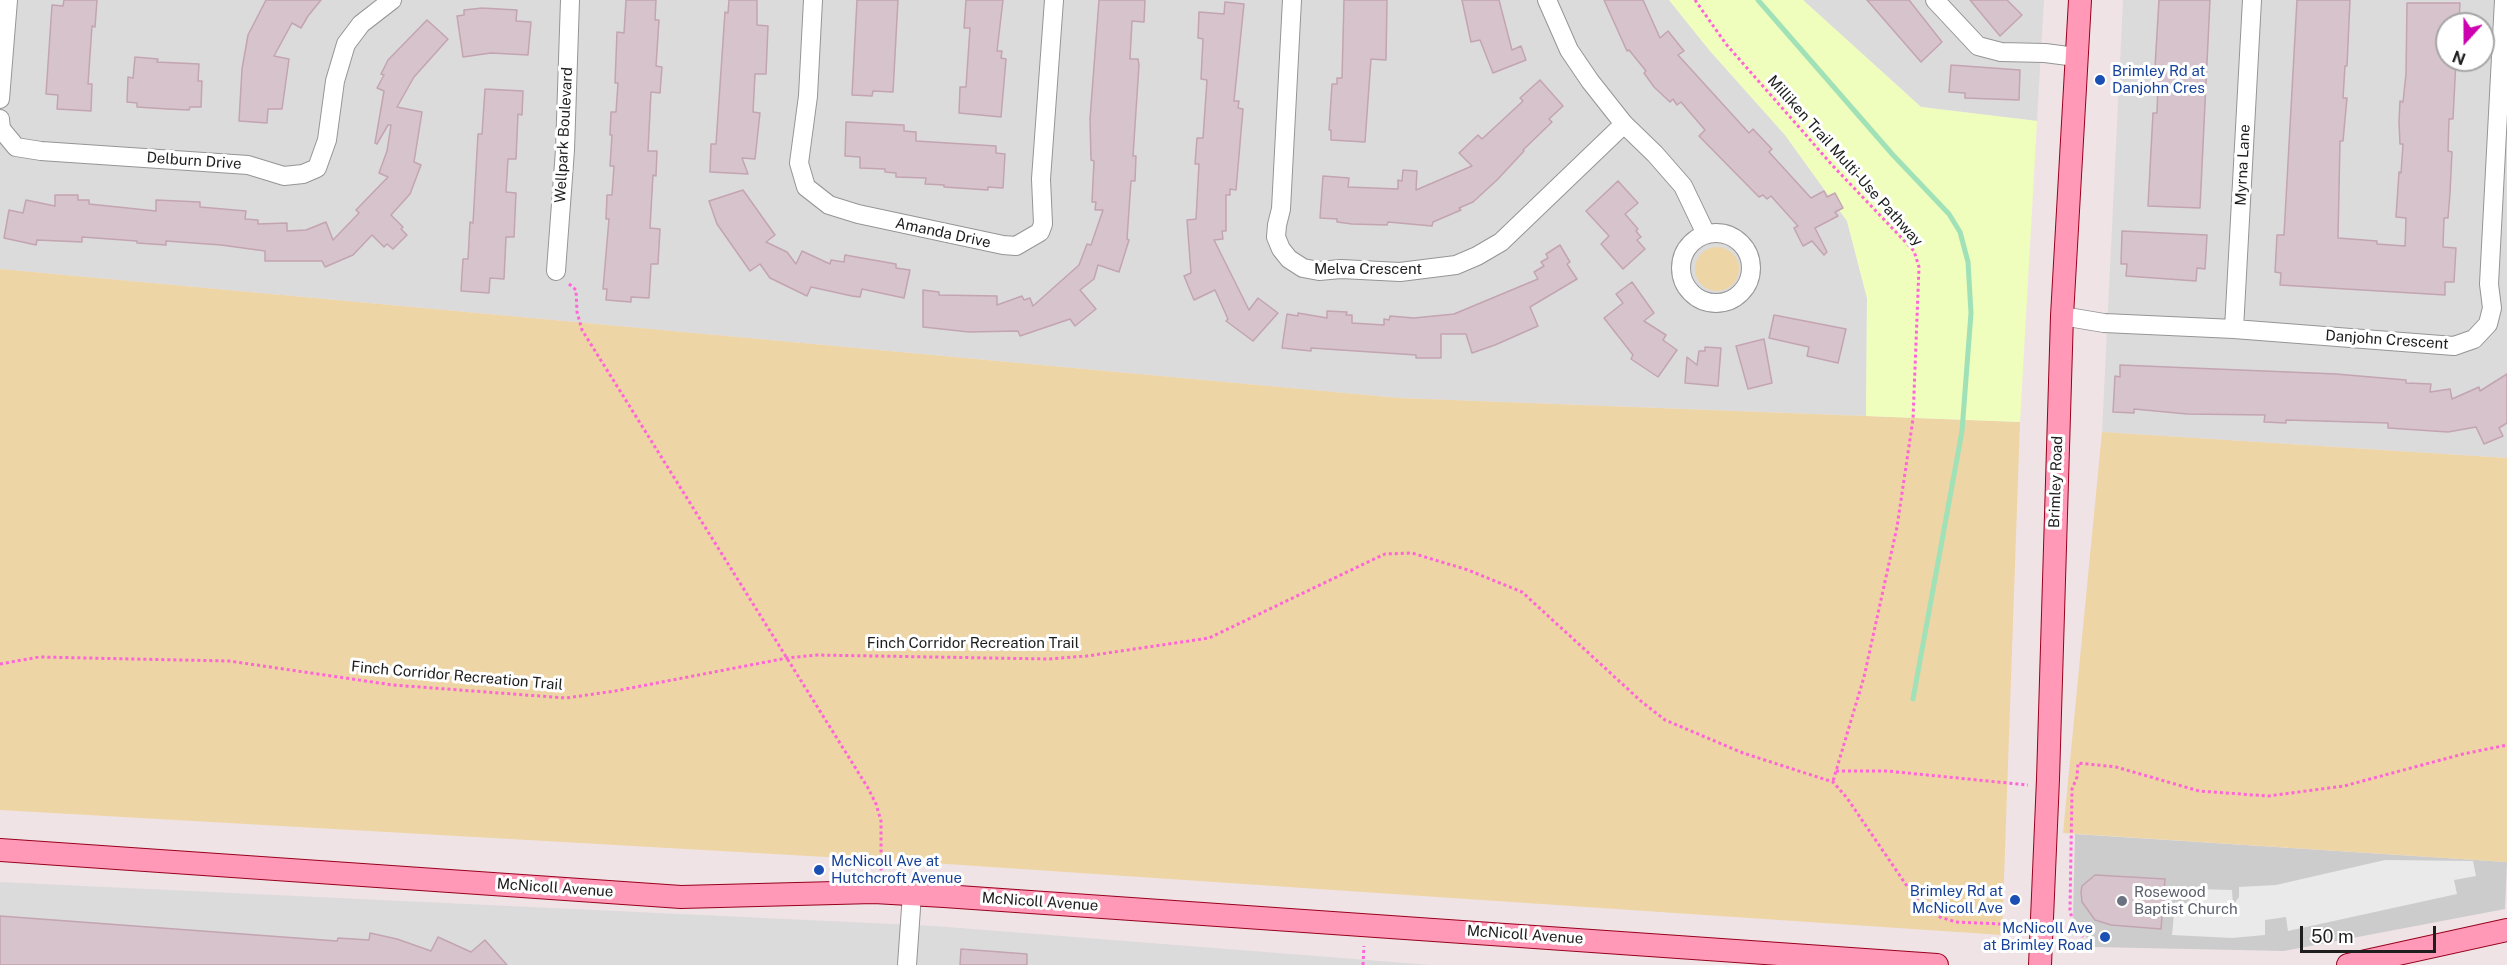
<!DOCTYPE html>
<style>
body{margin:0}
#map{position:relative;width:2507px;height:965px;overflow:hidden;background:#f0e3e6;font-family:"Public Sans",sans-serif}
canvas{display:block}
.north{position:absolute;left:2435px;top:12px;width:60px;height:60px;box-sizing:border-box;background:#fff;border:2px solid #a5a5a5;border-radius:50%;rotate:201deg;font-size:16px;font-weight:700;line-height:24px;text-align:center;color:#1e1e1e}
.north::after{content:'';display:block;margin:auto;width:21px;height:27px;background:#cc00af;clip-path:polygon(50% 0,100% 100%,50% 72%,0 100%)}
.scale{position:absolute;left:2300px;top:926px;width:136px;height:27px;box-sizing:border-box;border:3px solid #1e1e1e;border-top:0;padding-left:8px;font-size:18px;line-height:21px;white-space:nowrap;color:#1e1e1e;-webkit-text-stroke:4px #fff;paint-order:stroke}
</style>
<div id="map">
<canvas width="2507" height="965"></canvas>
<div class="north">N</div>
<div class="scale">50 m</div>
</div>
<script>
const context = document.querySelector('canvas').getContext('2d');
context.lineJoin = 'round';
function paint(path, color) { context.fillStyle = color; context.fill(path, 'evenodd'); }
const shape = rows => new Path2D(rows.map(r => 'M' + r).join(''));
function stroke(path, color, width, dash) { context.strokeStyle = color; context.lineWidth = width; context.lineCap = dash ? 'butt' : 'round'; context.setLineDash(dash || []); context.stroke(path); }
function drawText(font, color, halo, rows, align = 'center') {
  context.font = font + ' "Public Sans",sans-serif'; context.lineWidth = 6; context.setLineDash([]); context.textBaseline = 'middle'; context.strokeStyle = halo; context.fillStyle = color; for (const [text, x, y, turn = 0] of rows) {
    context.save(); context.translate(x, y); context.rotate((+turn || 0) * Math.PI / 180); context.textAlign = isNaN(turn) ? turn : align; if (halo) context.strokeText(text, 0, 0); context.fillText(text, 0, 0); context.restore();
  }
}
const residential = shape([
 [0,0,1669,0,1710,51,1785,135,1847,221,1867,298,1866,416,1399,398,0,269],
 [1803,0,2044,0,2037,121,1921,107],
 [2123,0,2507,0,2507,458,2102,432],
 [2447,24,2483,24,2483,60,2447,60],
 [0,882,935,926,1431,965,0,965]
]);
const religious = shape([
 [2075,834,2507,862,2505,909,2284,951,2093,947,2073,917]
]);
const grass = shape([
 '1695 269a22 22 0 1 1 44 0a22 22 0 1 1-44 0Z',
 [0,269,1399,398,2020,422,2002,935,932,863,0,810],
 [2102,432,2507,458,2507,862,2063,833]
]);
const park = shape([
 [1669,0,1803,0,1921,107,2037,121,2020,422,1866,416,1867,298,1847,221,1785,135,1710,51]
]);
const parking = shape([
 [2385,860,2473,861,2476,876,2454,880,2457,894,2288,931,2286,917,2265,920,2265,935,2232,938,2172,935,2175,902,2195,904,2196,889,2232,890,2233,905,2239,897,2239,887,2276,885]
]);
const stream = shape([
 [1758,0,1893,155,1949,214,1960,232,1968,262,1971,313,1962,431,1913,699]
]);
const building = shape([
 [64,0,97,0,95,27,92,26,88,84,92,84,91,111,57,109,58,95,46,94,52,5,63,6,64,0],
 [266,0,321,0,308,16,301,28,292,23,274,56,289,59,282,109,268,109,267,123,239,121,242,69,248,35,266,0],
 [626,0,656,0,655,20,659,20,656,66,662,67,660,93,651,92,648,151,657,151,656,176,653,175,650,228,660,229,658,264,651,264,649,298,631,297,631,302,606,300,607,289,603,289,609,219,606,219,607,195,612,195,614,166,610,166,612,135,610,135,611,112,616,112,618,83,615,83,617,32,624,33,626,0],
 [729,0,757,0,757,25,768,26,766,74,755,74,753,112,760,113,755,159,742,158,748,174,710,172,711,144,716,144,725,12,728,13,729,0],
 [857,0,898,0,893,92,873,91,872,96,852,95,857,0],
 [966,0,1003,0,997,51,1002,51,1001,58,1006,59,1001,117,959,113,960,87,966,87,970,28,964,28,966,0],
 [1099,0,1145,0,1144,22,1132,21,1130,59,1138,59,1139,65,1133,156,1136,156,1135,181,1131,181,1127,239,1129,240,1119,272,1098,265,1094,279,1080,290,1096,309,1075,326,1070,319,1020,336,1018,331,969,332,923,327,923,290,939,292,939,295,997,296,997,305,1022,296,1024,300,1030,298,1033,306,1079,265,1087,244,1091,245,1103,210,1095,210,1096,202,1092,202,1094,161,1091,160,1090,119,1099,0],
 [1344,0,1387,0,1386,60,1371,59,1365,142,1331,140,1331,130,1329,130,1332,84,1337,84,1337,78,1342,78,1344,0],
 [1462,0,1499,0,1512,50,1521,46,1526,60,1493,73,1480,40,1471,42,1462,0],
 [1604,0,1643,0,1660,38,1668,31,1684,51,1678,55,1749,133,1753,129,1772,149,1769,152,1811,198,1824,191,1827,197,1835,193,1843,208,1835,212,1838,216,1815,228,1827,252,1824,255,1812,241,1803,246,1794,228,1798,226,1771,196,1767,199,1763,195,1759,197,1699,136,1705,130,1681,102,1677,105,1673,99,1670,102,1654,87,1644,73,1646,71,1629,50,1627,51,1604,0],
 [1867,0,1909,0,1942,42,1921,62,1867,0],
 [1970,0,2007,0,2022,15,2000,36,1970,0],
 [2159,0,2210,0,2200,208,2148,206,2153,113,2157,113,2158,84,2154,84,2159,0],
 [2297,0,2350,0,2347,66,2345,66,2343,98,2347,98,2345,119,2343,141,2340,141,2338,238,2377,241,2377,244,2405,246,2406,218,2396,217,2399,172,2401,173,2403,144,2400,144,2399,122,2400,101,2403,102,2406,74,2407,3,2460,3,2459,21,2449,20,2447,24,2447,60,2456,60,2453,119,2449,119,2448,151,2452,152,2450,193,2448,218,2444,218,2443,247,2456,248,2454,282,2445,282,2445,295,2280,285,2281,273,2275,272,2277,235,2284,235,2297,0],
 [1225,2,1244,4,1234,101,1239,101,1238,108,1243,109,1236,190,1230,189,1230,195,1226,195,1226,231,1222,231,1223,239,1214,240,1249,310,1258,298,1278,313,1253,341,1226,321,1228,319,1215,290,1194,300,1184,276,1191,273,1187,220,1196,219,1199,164,1195,164,1197,138,1203,138,1207,80,1201,79,1203,39,1198,38,1199,12,1224,14,1225,2],
 [482,8,517,10,516,21,531,22,528,55,491,53,463,57,457,16,464,15,464,10,482,8],
 [427,20,448,39,414,77,397,107,422,112,414,162,421,165,410,194,391,215,403,227,401,229,407,235,393,249,387,244,384,247,372,235,353,255,325,267,322,261,265,261,265,251,221,245,166,241,166,245,137,243,137,241,82,237,82,242,37,240,36,245,4,238,9,210,23,213,26,200,55,206,55,195,78,195,78,200,89,200,89,204,156,211,156,200,200,202,200,207,246,211,245,219,258,220,258,224,287,223,287,231,306,230,326,222,333,240,359,213,356,210,388,177,379,173,387,151,391,125,388,125,377,144,375,143,384,91,377,88,384,75,381,74,388,60,427,20],
 [135,57,158,59,157,62,199,64,198,81,202,81,201,107,190,107,189,110,167,109,137,107,137,103,127,102,128,77,133,78,135,57],
 [1951,65,2020,70,2019,100,1965,98,1965,93,1949,92,1951,65],
 [1540,80,1563,106,1549,119,1552,122,1523,150,1524,151,1497,180,1473,202,1459,208,1461,210,1433,222,1432,226,1388,222,1387,225,1352,224,1337,222,1337,219,1320,218,1323,176,1349,178,1348,187,1398,189,1398,180,1402,181,1403,170,1417,171,1416,190,1472,166,1459,153,1478,135,1482,139,1523,101,1520,98,1540,80],
 [485,89,523,91,522,115,518,114,516,159,508,159,506,192,516,193,514,237,506,237,504,279,490,278,489,293,461,291,463,259,468,259,470,222,473,223,478,134,482,134,485,89],
 [846,122,904,125,904,131,916,132,916,141,996,146,996,153,1005,154,1003,188,988,187,988,190,944,187,944,185,925,184,926,178,896,177,896,173,885,172,885,169,860,168,860,157,845,156,846,122],
 [1618,181,1638,203,1625,214,1638,229,1636,231,1641,237,1637,240,1645,249,1623,269,1601,244,1609,236,1586,211,1618,181],
 [743,190,775,235,766,242,787,252,796,264,802,251,830,264,831,260,844,262,845,255,896,264,896,268,910,270,904,298,862,289,860,297,852,296,811,287,807,296,770,278,760,264,750,271,717,224,709,201,743,190],
 [2122,231,2207,235,2205,269,2197,268,2196,281,2126,276,2127,264,2121,264,2122,231],
 [1560,245,1570,262,1567,264,1577,279,1530,307,1538,326,1495,345,1472,353,1466,334,1441,334,1441,358,1416,358,1416,355,1311,348,1311,351,1282,348,1287,314,1298,316,1298,313,1327,318,1327,311,1347,312,1346,315,1352,315,1352,323,1384,325,1384,319,1389,320,1390,316,1414,318,1454,314,1538,279,1534,272,1544,266,1541,262,1548,258,1546,254,1560,245],
 [1632,282,1654,313,1644,321,1666,335,1663,340,1677,350,1658,377,1631,359,1633,355,1604,318,1623,303,1616,294,1632,282],
 [1774,315,1846,329,1838,363,1807,356,1809,347,1769,338,1774,315],
 [1764,339,1772,383,1748,389,1736,346,1764,339],
 [1705,347,1721,348,1718,386,1685,383,1687,357,1697,365,1699,351,1705,351,1705,347],
 [2120,365,2336,374,2406,380,2406,383,2431,384,2430,392,2450,389,2452,399,2479,387,2480,391,2507,374,2507,423,2499,428,2503,436,2484,444,2476,427,2448,432,2388,428,2388,423,2286,420,2286,423,2264,422,2265,415,2187,414,2134,409,2134,413,2113,412,2115,376,2120,377,2120,365],
 [2095,875,2165,879,2161,929,2111,925,2095,920,2082,902,2081,892,2082,886,2095,875],
 [0,916,337,941,338,938,369,940,370,933,397,939,431,951,438,937,471,952,485,940,507,965,0,965,0,916],
 [961,949,1027,954,1027,965,960,965,961,949]
]);
const path = shape([
 [1695,0,1726,44,1833,166,1914,251,1919,267,1913,419,1897,527,1864,677,1833,781],
 [569,284,576,290,577,312,582,330,868,788,876,804,881,821,881,872],
 [0,664,39,657,229,661,393,685,566,698,615,691,787,658,817,655,1048,659,1087,656,1209,638,1370,561,1385,554,1412,553,1468,570,1522,592,1642,702,1665,720,1743,753,1833,782,1847,798,1911,892,1924,908,1940,917,1956,922,2023,925],
 [1836,771,1887,771,2028,785],
 [2062,927,2074,928],
 [2074,928,2070,910,2072,789,2077,777,2078,763,2116,767,2199,791,2268,796,2344,786,2463,754,2507,745],
 [2074,928,2083,937],
 [1363,965,1364,946]
]);
const minor = shape([
 [813,0,808,96,799,163,806,187,829,205,858,214,1003,245,1016,246,1040,232,1043,224,1041,179,1054,0],
 [1292,0,1281,209,1277,225,1276,237,1281,249,1289,259,1303,268,1319,271,1341,269,1400,272,1456,265,1477,256,1501,242,1624,124],
 [1547,0,1569,50,1590,81,1624,124,1655,154,1683,186,1706,234],
 [1935,0,1978,46,2001,52,2045,53,2076,57],
 [0,99,8,0],
 [0,119,1,129,16,147,41,151,248,165,284,176,303,174,317,168,327,140,335,81,346,44,361,24,392,0],
 '1681 268a35 35 0 1 1 70 0a35 35 0 1 1-70 0Z',
 [556,271,565,150,570,0],
 [2062,316,2104,323,2234,329,2454,346,2474,339,2488,324,2492,308,2489,284,2504,0],
 [2234,329,2252,0],
 [907,965,912,894]
]);
const major = shape([
 [0,850,681,897,874,892,944,896,1937,965],
 [2040,965,2048,779,2062,316,2080,0],
 [2348,965,2507,930]
]);
const markers = [
 [2100,80,6,"#1a4fb4"],
 [819,870,6,"#1a4fb4"],
 [2015,900,6,"#1a4fb4"],
 [2122,901,6,"#6b7280"],
 [2105,937,6,"#1a4fb4"]
];
const transitNames = [
 ["Brimley Rd at",2112,71],
 ["Danjohn Cres",2112,88],
 ["McNicoll Ave at",831,861],
 ["Hutchcroft Avenue",831,878],
 ["Brimley Rd at",2003,891,"right"],
 ["McNicoll Ave",2003,908,"right"],
 ["McNicoll Ave",2093,928,"right"],
 ["at Brimley Road",2093,945,"right"]
];
const streetNames = [
 ["Wellpark Boulevard",564,135,-87],
 ["Delburn Drive",194,161,4],
 ["Milliken Trail Multi-Use Pathway",1845,161,48],
 ["Myrna Lane",2243,165,-87],
 ["Amanda Drive",943,233,12],
 ["Melva Crescent",1368,269],
 ["Danjohn Crescent",2387,340,4],
 ["Brimley Road",2056,482,-88],
 ["Finch Corridor Recreation Trail",973,643],
 ["Finch Corridor Recreation Trail",457,676,5],
 ["McNicoll Avenue",555,888,4],
 ["McNicoll Avenue",1040,902,4],
 ["McNicoll Avenue",1525,935,4]
];
const worshipNames = [
 ["Rosewood",2134,892],
 ["Baptist Church",2134,909]
];
paint(residential, '#dcdbdc');
paint(religious, '#ccc');
paint(grass, '#eed5a5');
paint(park, '#effebc');
paint(parking, '#eaeaea');
stroke(stream, '#a0e1b8', 5);
paint(building, '#d7c3cb');
stroke(building, '#c3a4b1', 1.5);
stroke(minor, '#959595', 20);
stroke(major, '#98001d', 24);
stroke(path, '#ff65d9', 3, [3, 3]);
stroke(minor, '#fff', 18);
stroke(major, '#ff99b7', 22);
for (const [x, y, r, color] of markers) { const dot = new Path2D(); dot.arc(x, y, r, 0, 2 * Math.PI); context.fillStyle = color; context.fill(dot); stroke(dot, '#fff', 2); }
drawText('15px', '#164399', '#fff', transitNames, 'left');
drawText('15px', '#1e1e1e', '#fff', streetNames);
drawText('15px', '#5b616d', '#fff', worshipNames, 'left');
</script>
